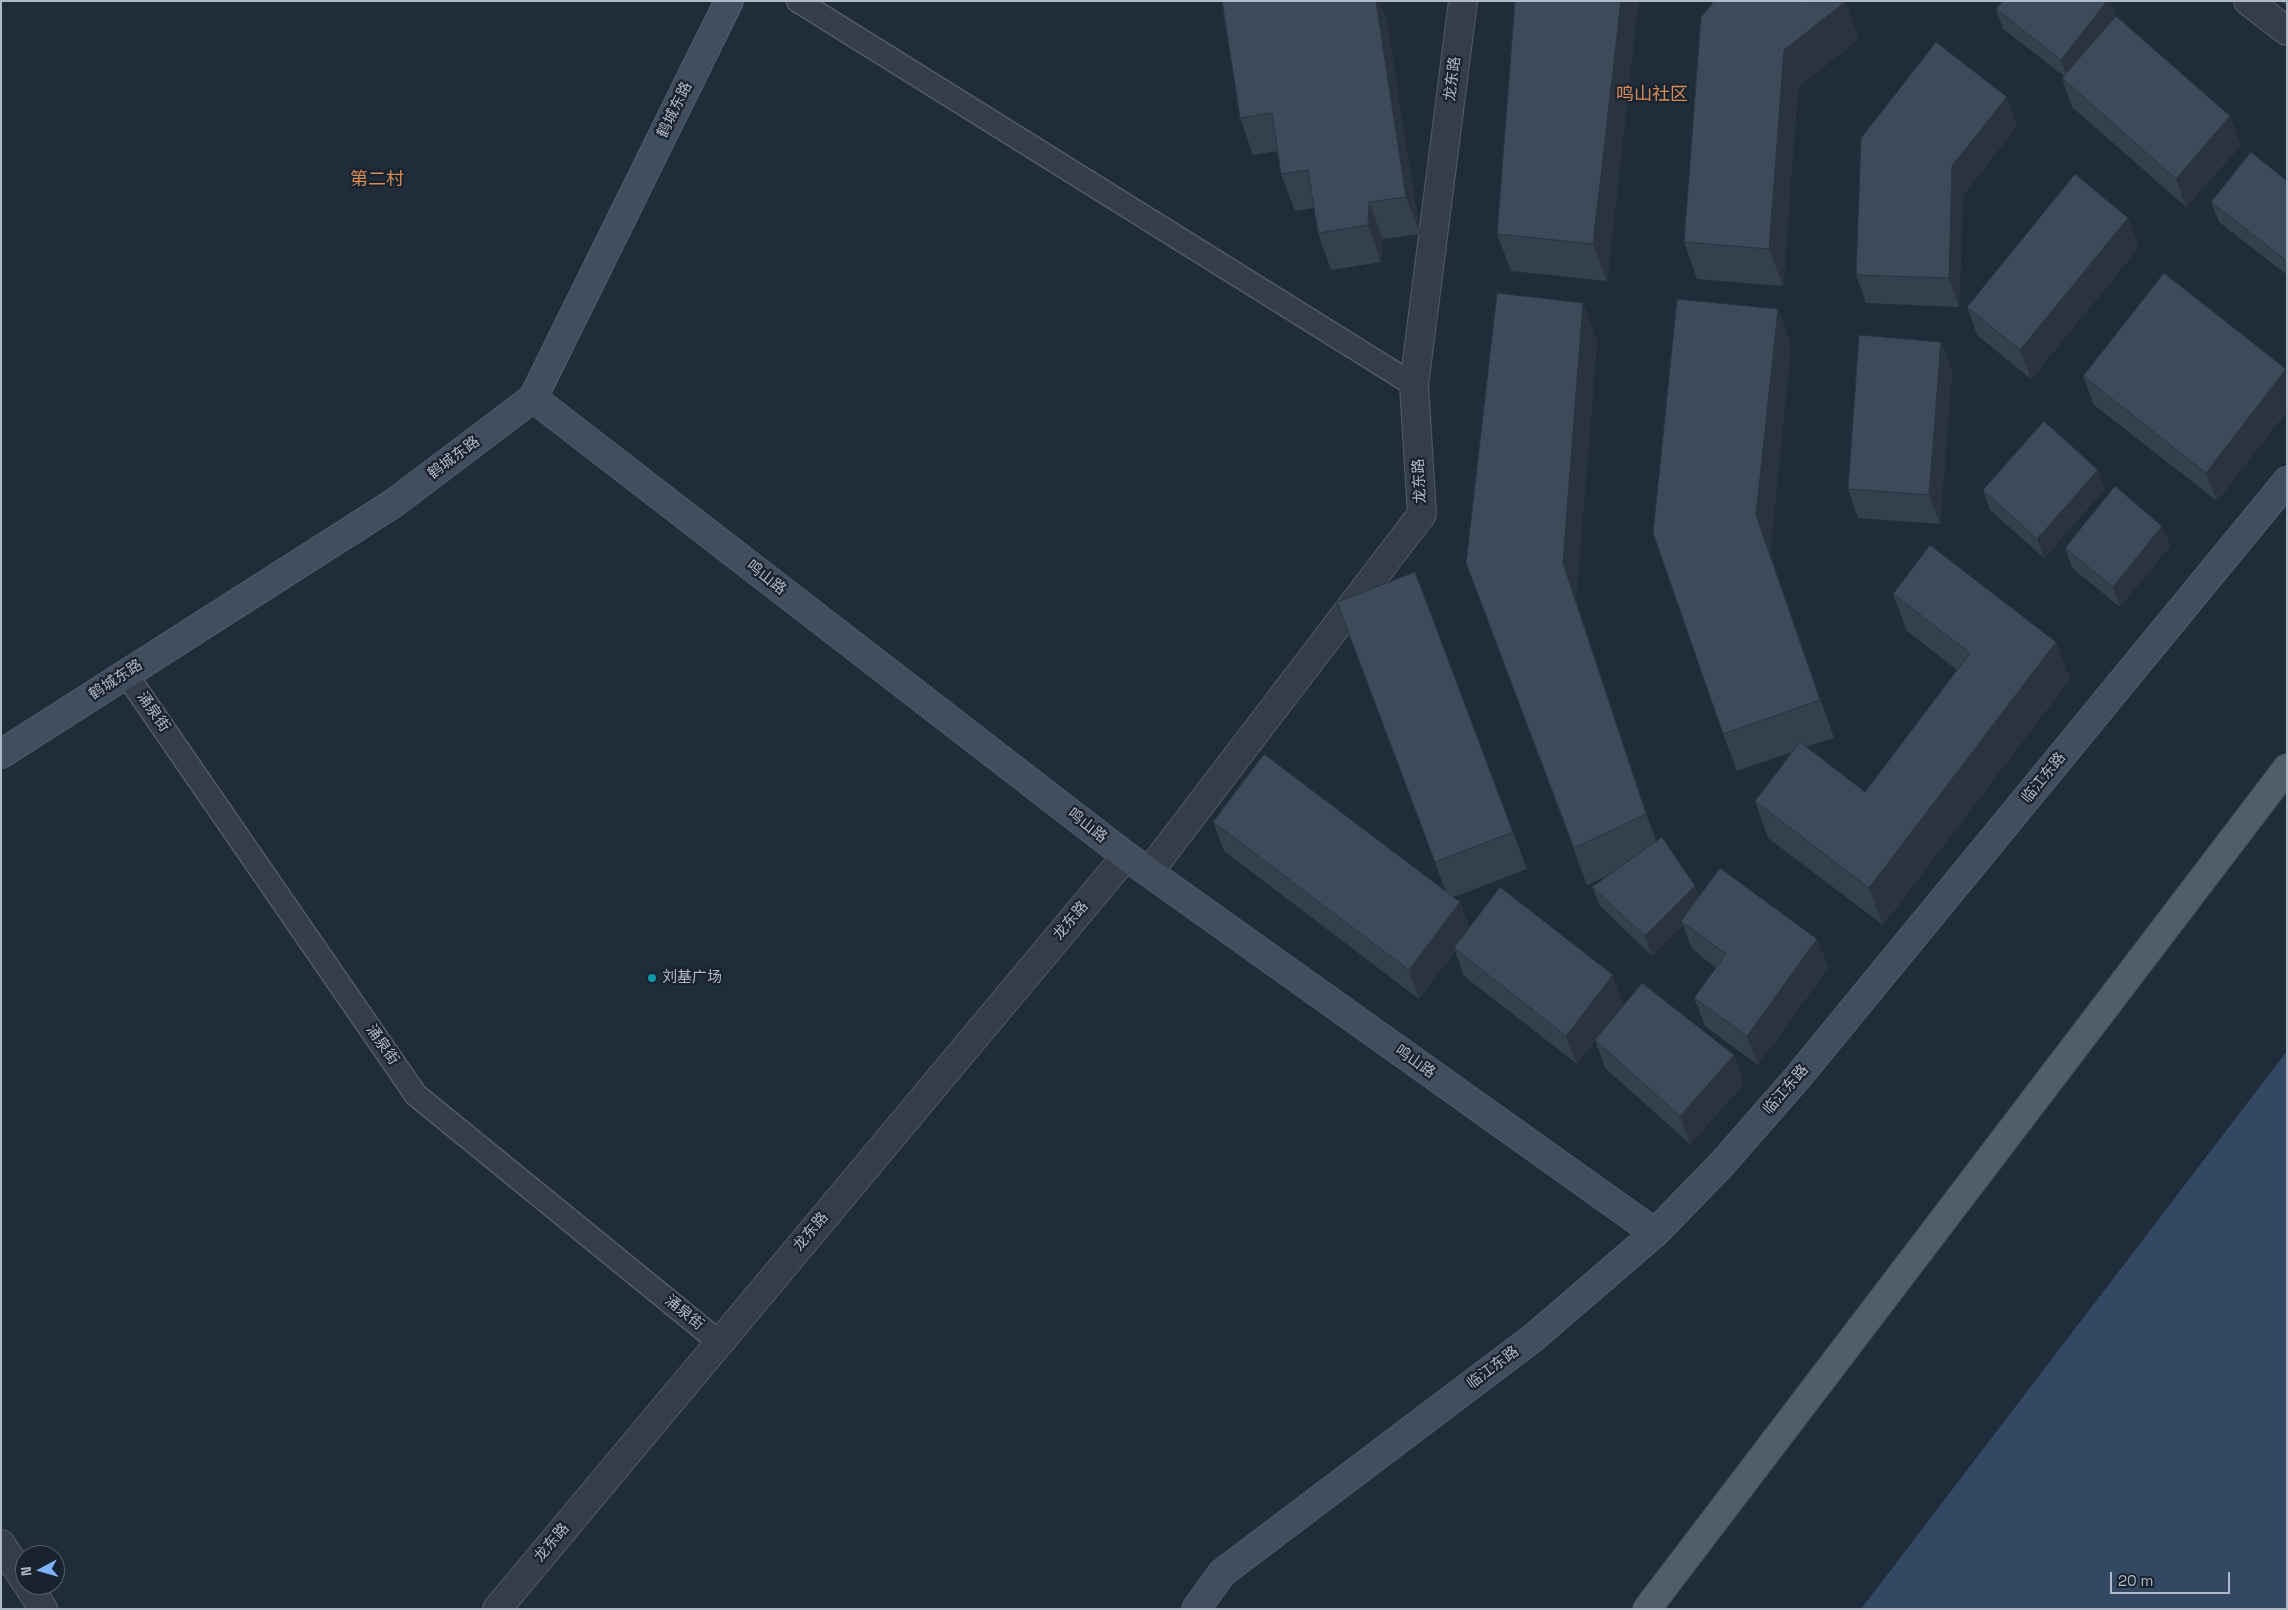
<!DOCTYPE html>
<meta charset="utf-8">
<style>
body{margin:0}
#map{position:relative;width:2288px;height:1610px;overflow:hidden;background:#202c3a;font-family:"Space Grotesk",sans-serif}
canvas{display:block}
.frame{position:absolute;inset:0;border:2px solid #afb9c7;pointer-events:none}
.north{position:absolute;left:15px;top:1545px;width:50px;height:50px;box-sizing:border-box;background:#19232f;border:1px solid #555f6c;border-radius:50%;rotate:264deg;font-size:14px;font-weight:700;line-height:20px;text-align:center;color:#afb9c7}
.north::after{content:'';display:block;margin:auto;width:18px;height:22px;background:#7eb3fc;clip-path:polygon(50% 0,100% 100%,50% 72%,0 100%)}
.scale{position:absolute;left:2110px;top:1572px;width:120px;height:22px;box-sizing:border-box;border:2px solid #afb9c7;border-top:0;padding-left:6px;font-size:15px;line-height:18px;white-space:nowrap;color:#afb9c7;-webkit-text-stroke:4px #19232f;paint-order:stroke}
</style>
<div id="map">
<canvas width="2288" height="1610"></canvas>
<div class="frame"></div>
<div class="north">N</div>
<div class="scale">20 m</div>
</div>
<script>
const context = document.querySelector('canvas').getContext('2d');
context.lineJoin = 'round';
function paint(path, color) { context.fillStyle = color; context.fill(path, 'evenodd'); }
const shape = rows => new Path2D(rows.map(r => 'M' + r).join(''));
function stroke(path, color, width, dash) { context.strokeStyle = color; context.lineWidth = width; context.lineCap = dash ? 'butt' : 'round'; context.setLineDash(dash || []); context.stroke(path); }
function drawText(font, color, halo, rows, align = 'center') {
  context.font = font + ' "Space Grotesk","Noto Sans SC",sans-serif'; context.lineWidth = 4.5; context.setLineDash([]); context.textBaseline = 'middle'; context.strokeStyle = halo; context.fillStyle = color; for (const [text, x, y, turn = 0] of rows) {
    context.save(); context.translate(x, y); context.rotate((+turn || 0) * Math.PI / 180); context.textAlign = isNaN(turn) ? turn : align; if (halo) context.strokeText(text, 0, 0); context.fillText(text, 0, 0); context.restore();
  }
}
const water = shape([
 [2287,1051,2287,1609,1861,1609]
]);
const lane = shape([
 [798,1,1414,385],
 [126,674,416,1095,719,1342]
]);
const street = shape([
 [2248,1,2287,31],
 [1149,872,1422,514,1414,385,1463,1],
 [1,1544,25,1581],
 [28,1585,43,1609],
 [497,1609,1126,856]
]);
const secondary = shape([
 [533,398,1126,856,1655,1233],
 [1,754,394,503,533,398,729,1],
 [1196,1609,1222,1573,1533,1338,1655,1233,1722,1164,1798,1077,2287,481]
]);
const primary = shape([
 [1647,1609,2287,768]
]);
const wall = shape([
 [1515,1,1638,1,1607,281,1511,271,1497,234],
 [1714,1,1859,39,1798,87,1783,286,1697,279,1684,242],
 [2111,1,2116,16,2230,116,2241,145,2186,207,2072,107,2062,78,2064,76,2003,29,1996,9],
 [2280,1,2287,1,2287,7],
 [1386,17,1420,234,1383,239,1381,262,1331,270,1318,233,1314,208,1295,211,1281,174,1278,151,1253,155,1240,118],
 [2017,126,1963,195,1959,307,1866,303,1856,275],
 [2287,181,2287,275,2219,222,2211,202],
 [2128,218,2139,247,2031,379,1977,335,1967,307],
 [1583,303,1597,340,1576,600,1656,841,1695,886,1699,897,1817,939,1828,968,1758,1065,1705,1026,1694,998,1716,968,1692,949,1683,925,1652,956,1600,906,1592,887,1609,875,1587,885,1466,563],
 [1778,309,1791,346,1770,553,1834,738,1806,747,1865,792,1957,670,1907,631,1893,594,2056,642,2070,679,1883,925,1768,838,1755,801,1792,752,1737,771,1723,734],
 [2286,369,2287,411,2217,501,2094,405,2083,376],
 [1952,370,1940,524,1858,518,1848,489],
 [2105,489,2044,558,1990,510,1983,490],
 [2162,526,2170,546,2120,607,2072,568,2065,548],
 [1337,602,1513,832,1527,869,1454,897,1460,902,1469,928,1623,1004,1604,1029,1744,1084,1690,1144,1605,1068,1595,1040,1577,1064,1464,976,1455,951,1419,999,1224,851,1213,822,1446,892]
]);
const shadedWall = shape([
 [1376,1,1380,1,1386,17,1420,234,1406,197],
 [1621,1,1638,1,1607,281,1593,244],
 [2107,1,2111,1,2117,17,2068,80,2061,60],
 [1845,2,1859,39,1798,87,1783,286,1769,249,1784,50],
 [2007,97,2017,126,1963,195,1959,307,1949,278,1952,166],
 [2230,116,2241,145,2186,207,2176,179],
 [1369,202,1383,239,1381,262,1368,225],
 [2128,218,2139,247,2031,379,2020,350],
 [1583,303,1597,340,1576,600,1659,851,1646,814,1563,563],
 [1778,309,1791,346,1770,553,1834,738,1756,515],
 [1941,342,1952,370,1940,524,1929,495],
 [2286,369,2287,411,2217,501,2206,473],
 [2098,470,2105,489,2044,558,2037,539],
 [2162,526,2170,546,2120,607,2113,587],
 [2056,642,2070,679,1883,925,1869,888],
 [1695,886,1702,905,1681,921,1683,925,1652,956,1645,936],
 [1460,902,1470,931,1454,948,1455,951,1419,999,1409,970],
 [1817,939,1828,968,1758,1065,1747,1036],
 [1613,975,1623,1004,1577,1064,1566,1036],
 [1734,1055,1744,1084,1690,1144,1680,1116]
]);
const building = shape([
 [1222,1,1376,1,1406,197,1369,202,1368,225,1318,233,1308,170,1281,174,1272,113,1240,118,1222,1],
 [1515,1,1621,1,1593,244,1497,234,1515,1],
 [1714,1,1845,2,1784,50,1769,249,1684,242,1701,17,1714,1],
 [2003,1,2107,1,2061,60,1996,9,2003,1],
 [2116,16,2230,116,2176,179,2062,78,2116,16],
 [1936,42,2007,97,1952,166,1949,278,1856,275,1861,138,1936,42],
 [2251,152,2287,181,2287,261,2211,202,2251,152],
 [2075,174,2128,218,2020,350,1967,307,2075,174],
 [2164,273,2286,369,2206,473,2083,376,2164,273],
 [1497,293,1583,303,1563,563,1646,814,1574,848,1466,563,1497,293],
 [1677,299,1778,309,1756,515,1820,700,1723,734,1653,533,1677,299],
 [1859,335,1941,342,1929,495,1848,489,1859,335],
 [2044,421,2098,470,2037,539,1983,490,2044,421],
 [2115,486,2162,526,2113,587,2065,548,2115,486],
 [1930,545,2056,642,1869,888,1755,801,1800,742,1865,792,1970,653,1893,594,1930,545],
 [1415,572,1513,832,1435,862,1337,602,1415,572],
 [1264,754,1460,902,1409,970,1213,822,1264,754],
 [1662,837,1695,886,1645,936,1592,887,1662,837],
 [1720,868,1817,939,1747,1036,1694,998,1726,954,1681,921,1720,868],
 [1500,887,1613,975,1566,1036,1454,948,1500,887],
 [1642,983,1734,1055,1680,1116,1595,1040,1642,983]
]);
const markers = [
 [652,978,5,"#0f9aa8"]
];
const streetNames = [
 ["龙东路",1453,79,-83],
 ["鹤城东路",675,110,-64],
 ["鹤城东路",454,458,-37],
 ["龙东路",1420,481,-93],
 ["鸣山路",766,578,38],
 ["鹤城东路",116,680,-33],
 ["涌泉街",153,712,55],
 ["临江东路",2044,778,-51],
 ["鸣山路",1087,826,38],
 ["龙东路",1071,921,-50],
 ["涌泉街",382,1045,55],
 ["鸣山路",1415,1062,35],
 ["临江东路",1786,1090,-49],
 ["龙东路",811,1232,-50],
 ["涌泉街",684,1313,39],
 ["临江东路",1493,1368,-37],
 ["龙东路",552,1543,-50]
];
const poiNames = [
 ["刘基广场",662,978]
];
const quarterNames = [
 ["鸣山社区",1652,95],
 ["第二村",377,180]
];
paint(water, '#334863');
stroke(lane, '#525c68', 25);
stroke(street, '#525c68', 30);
stroke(secondary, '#525c68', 30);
stroke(primary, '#3d4754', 30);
stroke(lane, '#343e4a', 22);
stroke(street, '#343e4a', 28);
stroke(secondary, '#424d5e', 28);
stroke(primary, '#525d6b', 28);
paint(wall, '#34404d');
paint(shadedWall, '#2a343f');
paint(building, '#3c4a5a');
stroke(building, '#2a343f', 1);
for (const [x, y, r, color] of markers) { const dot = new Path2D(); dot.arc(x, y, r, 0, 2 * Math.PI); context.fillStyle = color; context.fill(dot); stroke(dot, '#19232f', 2); }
drawText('15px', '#afb9c7', '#19232f', streetNames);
drawText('15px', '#afb9c7', '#19232f', poiNames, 'left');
drawText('18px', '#d88c58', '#19232f', quarterNames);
</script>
